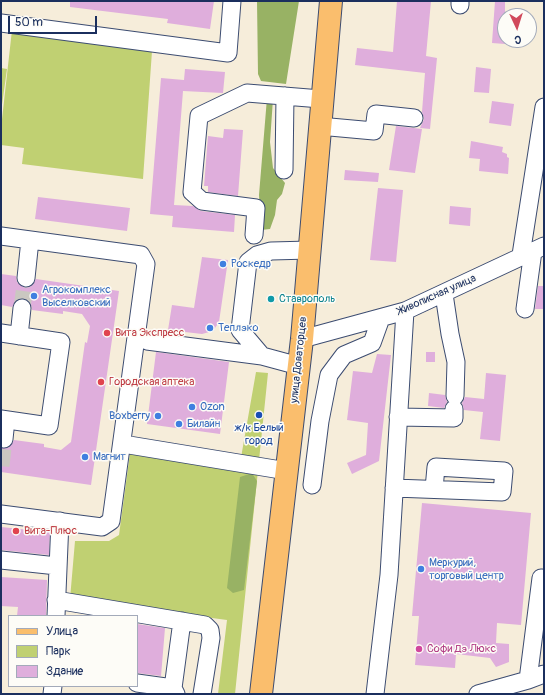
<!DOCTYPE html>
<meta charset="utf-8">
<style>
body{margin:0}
#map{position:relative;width:545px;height:695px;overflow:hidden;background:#f6edda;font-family:Pangolin,sans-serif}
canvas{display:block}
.frame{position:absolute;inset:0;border:2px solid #1b2f5e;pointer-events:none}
.legend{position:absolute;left:8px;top:615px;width:130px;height:72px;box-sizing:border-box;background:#fdfcf7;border:1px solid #a3aaba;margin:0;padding:5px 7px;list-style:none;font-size:12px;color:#1b2f5e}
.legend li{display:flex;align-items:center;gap:8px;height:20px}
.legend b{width:20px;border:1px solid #a3aaba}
.north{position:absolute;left:497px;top:8px;width:40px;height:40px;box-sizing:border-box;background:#fdfcf7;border:1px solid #a3aaba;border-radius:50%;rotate:176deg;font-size:11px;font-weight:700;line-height:16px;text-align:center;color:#1b2f5e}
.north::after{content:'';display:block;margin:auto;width:14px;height:18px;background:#d1495b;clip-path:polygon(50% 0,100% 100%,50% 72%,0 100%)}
.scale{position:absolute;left:8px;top:16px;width:89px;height:18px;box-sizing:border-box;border:2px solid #1b2f5e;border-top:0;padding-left:5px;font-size:12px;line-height:14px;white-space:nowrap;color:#1b2f5e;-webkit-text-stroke:3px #fdfcf7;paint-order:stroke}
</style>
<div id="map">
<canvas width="545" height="695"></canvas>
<div class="frame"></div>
<ul class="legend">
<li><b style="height:5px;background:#fabe6d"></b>Улица</li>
<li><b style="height:11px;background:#c0d072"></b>Парк</li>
<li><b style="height:11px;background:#dfaedc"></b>Здание</li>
</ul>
<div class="north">С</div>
<div class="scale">50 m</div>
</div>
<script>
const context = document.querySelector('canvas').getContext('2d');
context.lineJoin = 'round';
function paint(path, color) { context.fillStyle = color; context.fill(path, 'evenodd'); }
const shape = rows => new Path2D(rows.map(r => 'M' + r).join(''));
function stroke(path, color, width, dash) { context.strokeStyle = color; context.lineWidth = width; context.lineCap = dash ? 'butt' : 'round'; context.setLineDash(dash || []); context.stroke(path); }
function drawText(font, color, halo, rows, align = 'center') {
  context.font = font + ' Pangolin,sans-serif'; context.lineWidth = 3; context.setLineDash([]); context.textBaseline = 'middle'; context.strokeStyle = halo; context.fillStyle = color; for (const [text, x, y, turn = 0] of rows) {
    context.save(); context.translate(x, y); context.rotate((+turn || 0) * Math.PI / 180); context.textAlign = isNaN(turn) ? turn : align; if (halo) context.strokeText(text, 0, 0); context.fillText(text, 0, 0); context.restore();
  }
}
const green = shape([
 [12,30,152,51,143,179,22,164,24,148,1,145,1,128],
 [1,68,7,69,1,112],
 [256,372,268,373,235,694,218,694,227,620,70,599,75,541,109,541,119,535,130,453,239,469]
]);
const forest = shape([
 [257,1,299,1,286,84,261,81,258,74],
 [267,98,273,99,270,142,273,168,285,183,282,194,277,200,275,215,270,229,261,230,259,195],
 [252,473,257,481,244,590,233,593,227,588,240,477]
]);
const building = shape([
 [70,1,214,1,210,29,167,23,168,19,70,7],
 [397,1,431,1,426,56,437,58,430,129,420,128,424,119,422,112,425,73,355,65,357,48,393,52],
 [495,1,505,1,505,44,492,43],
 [476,67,491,69,489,93,474,92],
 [185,69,225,72,223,93,183,91,174,205,193,206,201,211,235,215,234,232,172,227,173,216,150,214,161,78,184,80],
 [492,101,514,104,511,126,489,123],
 [396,126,422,129,415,173,389,170],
 [224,129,243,130,238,196,208,192,208,186,204,186,208,136,223,138],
 [471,141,503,147,502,152,507,154,507,157,509,158,508,174,479,171,480,159,469,158],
 [345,170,379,173,378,182,344,180],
 [378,188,403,190,396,262,370,260],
 [38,197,130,208,127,231,35,219],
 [450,206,471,208,470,226,449,224],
 [202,257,228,260,219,322,213,331,202,334,168,330,172,305,194,308],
 [1,274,16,276,17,282,25,288,30,287,36,279,119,291,91,485,1,472,1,448,8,448,14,440,44,444,44,447,61,450,71,442,85,342,87,343,90,326,82,314,63,311,63,314,32,310,31,304,23,298,18,299,12,307,1,305],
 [538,286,544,286,544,309,535,309],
 [156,352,229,362,220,434,147,424],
 [426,352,435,352,435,362,426,362],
 [377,354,391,355,379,461,352,474,347,463,366,455,368,423,347,420,353,371,372,373],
 [486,373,506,375,500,441,480,439,483,412,464,410,462,403,465,397,484,399],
 [429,393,445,395,447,402,444,408,428,406],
 [422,503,531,513,521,625,497,623,496,643,509,644,509,662,496,667,490,658,456,654,455,668,415,665,419,616,412,616],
 [1,527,50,532,49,555,1,550],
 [1,577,47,580,46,616,17,616,18,607,1,606],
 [137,624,165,628,161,676,137,673]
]);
const minorTunnel = shape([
 [22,308,26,278],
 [1,466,4,439]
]);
const minor = shape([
 [460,5,460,1],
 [1,23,228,53,232,1],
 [319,126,374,131,376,114,414,118],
 [284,170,285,96],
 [254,235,256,208,202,201,192,192,199,116,247,93,321,99],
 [1,236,141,255,146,264,111,521,102,527,1,514],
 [521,255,544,107],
 [26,278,30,240],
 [444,294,450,334,456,362,455,396],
 [525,309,533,251],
 [1,333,61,342,49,426,1,419],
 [19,336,22,308],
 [302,339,405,311,544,246],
 [147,341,262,356],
 [299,366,262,356,240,330,248,262,257,255,271,251,310,250],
 [398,417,454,418,454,409],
 [4,439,6,420],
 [123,444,287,471],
 [312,485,320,421,329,375,344,355,372,343,381,318],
 [394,488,502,492,504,471,436,467,434,489],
 [1,560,57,566],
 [56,600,205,625,210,630,211,638,202,694],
 [56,616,60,521],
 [528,680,541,578],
 [137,683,173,688,176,694],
 [173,688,182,621],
 [52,694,53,686],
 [375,694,389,575,405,311],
 [478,694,528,680,544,674]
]);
const major = shape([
 [261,694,302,339,331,1]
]);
const markers = [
 [223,264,4,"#3f7fe0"],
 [34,296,4,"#3f7fe0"],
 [271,299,4,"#0f9aa8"],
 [210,328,4,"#3f7fe0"],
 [107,333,4,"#e0444e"],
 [101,382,4,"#e0444e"],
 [192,407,4,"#3f7fe0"],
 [259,415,4,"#1a4fb4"],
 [158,416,4,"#3f7fe0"],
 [179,424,4,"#3f7fe0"],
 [85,457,4,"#3f7fe0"],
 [16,531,4,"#e0444e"],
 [421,569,4,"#3f7fe0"],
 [419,649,4,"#d1479c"]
];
const shopNames = [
 ["Роскедр",231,264],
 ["Агрокомплекс",42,290],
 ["Выселковский",42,303],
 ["Теплэко",218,328],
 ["Ozon",200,407],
 ["Boxberry",150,416,"right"],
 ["Билайн",187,424],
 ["Магнит",93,457],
 ["Меркурий,",429,563],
 ["торговый центр",429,576]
];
const streetNames = [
 ["Живописная улица",437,295,-24],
 ["улица Доваторцев",299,360,-84]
];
const cultureNames = [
 ["Ставрополь",279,299]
];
const healthNames = [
 ["Вита Экспресс",115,333],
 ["Городская аптека",109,382],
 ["Вита-Плюс",24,531]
];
const transitNames = [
 ["ж/к Белый",259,428],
 ["город",259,441]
];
const hotelNames = [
 ["Софи Дэ Люкс",427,649]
];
paint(green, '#c0d072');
paint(forest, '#98b264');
paint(building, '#dfaedc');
stroke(minorTunnel, '#cac7c1', 17, [17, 8]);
stroke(minor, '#3c4c71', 19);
stroke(major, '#3c4c71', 24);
stroke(minor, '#fff', 17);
stroke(major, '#fabe6d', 22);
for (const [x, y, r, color] of markers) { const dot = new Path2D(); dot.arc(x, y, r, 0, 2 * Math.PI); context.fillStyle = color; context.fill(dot); stroke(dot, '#fdfcf7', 1.5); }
drawText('11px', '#366cbe', '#fdfcf7', shopNames, 'left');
drawText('11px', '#1b2f5e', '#fdfcf7', streetNames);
drawText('11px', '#0d838f', '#fdfcf7', cultureNames, 'left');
drawText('11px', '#be3a42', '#fdfcf7', healthNames, 'left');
drawText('11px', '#164399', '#fdfcf7', transitNames);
drawText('11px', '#b23c85', '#fdfcf7', hotelNames, 'left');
</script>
